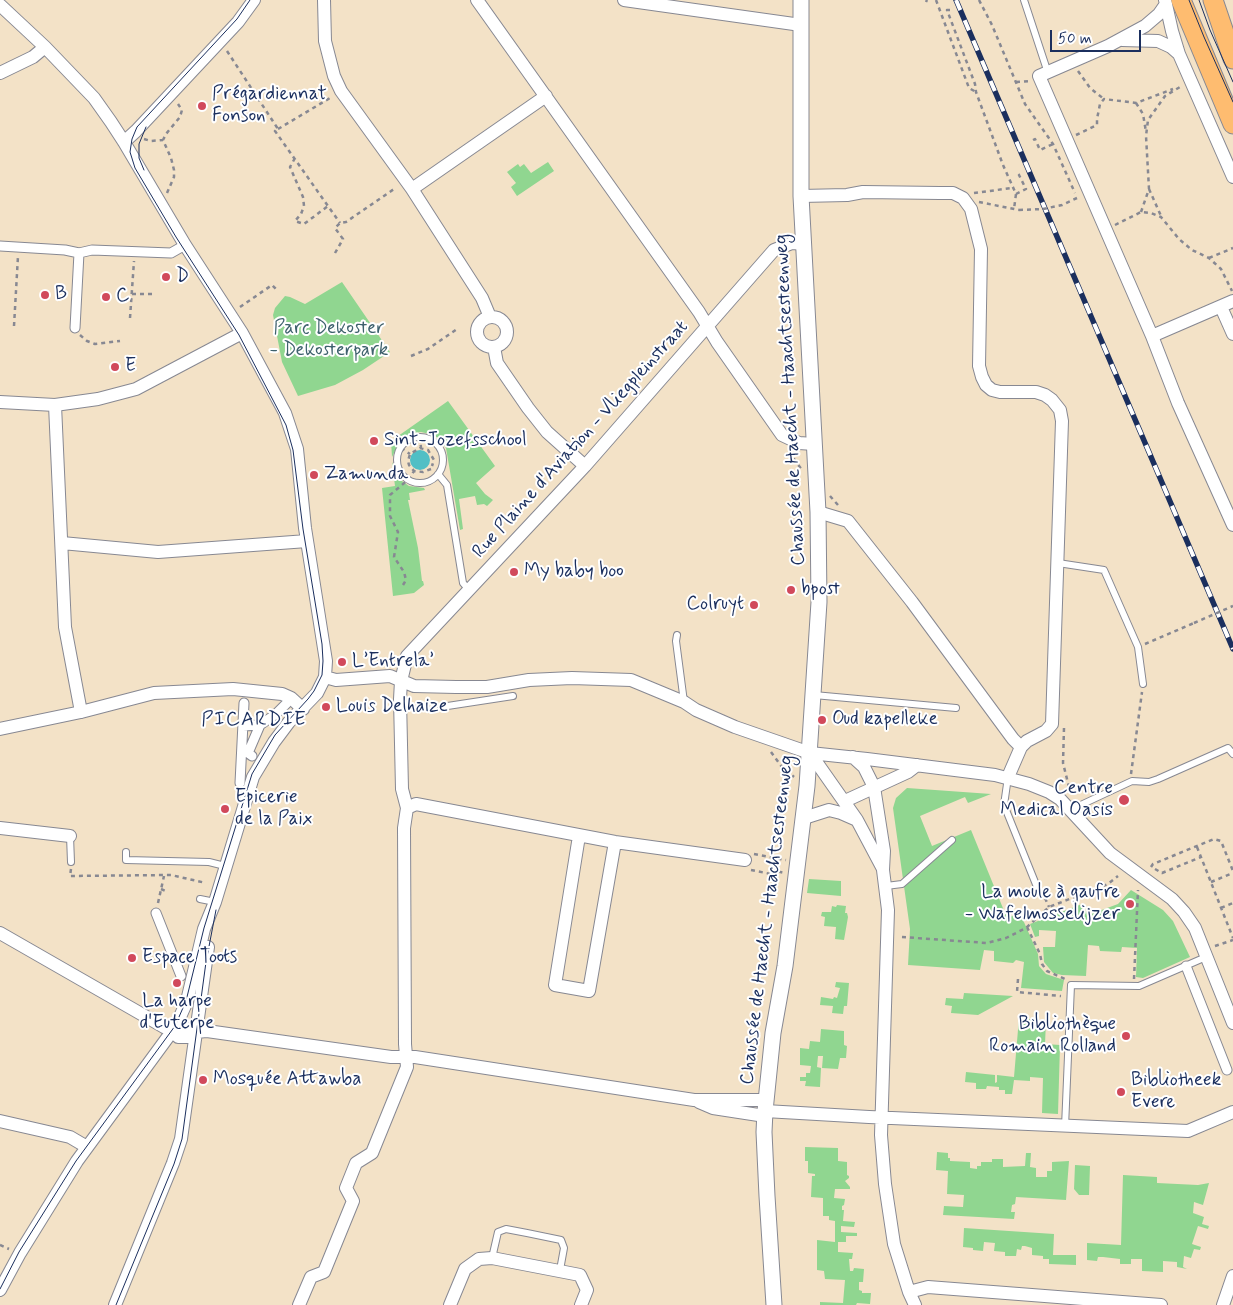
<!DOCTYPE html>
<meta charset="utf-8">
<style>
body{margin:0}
#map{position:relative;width:1233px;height:1305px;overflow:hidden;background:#f3e2c7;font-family:Mynerve,sans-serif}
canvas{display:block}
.scale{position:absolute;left:1050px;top:30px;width:91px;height:22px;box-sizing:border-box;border:2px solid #1b2f5e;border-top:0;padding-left:6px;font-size:15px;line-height:18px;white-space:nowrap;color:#1b2f5e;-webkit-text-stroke:4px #fff;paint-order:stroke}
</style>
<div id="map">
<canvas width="1233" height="1305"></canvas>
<div class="scale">50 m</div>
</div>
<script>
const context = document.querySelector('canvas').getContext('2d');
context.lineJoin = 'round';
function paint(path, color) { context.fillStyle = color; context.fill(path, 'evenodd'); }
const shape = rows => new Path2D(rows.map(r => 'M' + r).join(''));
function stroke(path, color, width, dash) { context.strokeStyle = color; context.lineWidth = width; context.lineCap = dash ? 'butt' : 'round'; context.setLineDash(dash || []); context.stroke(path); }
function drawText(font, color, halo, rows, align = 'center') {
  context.font = font + ' Mynerve,sans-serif'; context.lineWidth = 4; context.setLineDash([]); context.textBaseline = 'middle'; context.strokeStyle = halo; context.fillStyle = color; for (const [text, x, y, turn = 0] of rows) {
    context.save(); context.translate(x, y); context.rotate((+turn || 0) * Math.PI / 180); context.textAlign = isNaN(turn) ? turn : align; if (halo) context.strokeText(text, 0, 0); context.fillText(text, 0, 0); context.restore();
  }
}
const green = shape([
 [548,162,554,171,517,196,511,187,516,183,507,172,518,164,520,167,524,164,531,173],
 [342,282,390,352,363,370,335,385,298,396,282,362,273,315,275,308,285,296,290,297,305,304],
 [448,401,495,466,476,483,485,494,493,500,487,506,484,504,477,505,475,496,459,499,463,529,460,530,446,448,440,440,434,435,421,432,414,433,400,441,392,457,391,441],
 [392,462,399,479,409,486,424,488,425,490,409,493,410,500,408,500,418,548,422,581,423,581,424,585,414,593,393,596,382,488,395,486],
 [907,788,991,794,968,803,965,797,920,816,932,846,971,830,1007,918,1020,913,1038,954,1039,966,1046,974,1064,980,1062,991,1021,988,1024,962,1016,960,1013,963,994,961,994,951,984,950,980,970,908,965,910,929,893,808,896,798],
 [809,879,841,881,841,896,807,893],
 [1131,890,1163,910,1173,921,1190,957,1143,978,1136,977,1137,948,1122,947,1121,952,1100,951,1099,946,1088,945,1086,976,1062,975,1053,973,1044,962,1043,947,1055,947,1056,931,1039,930,1039,936,1035,937,1030,924,1082,904,1088,915,1118,904],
 [837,905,846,906,845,913,847,913,848,917,844,940,835,939,836,927,824,926,825,917,821,916,822,912,831,912,832,906,836,907],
 [836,982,849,983,847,1006,844,1006,843,1014,832,1013,833,1006,820,1005,821,997,833,999,834,997,837,998,840,988,835,987],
 [964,993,1013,996,978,1015,951,1013,952,1006,945,1005,946,998,963,999],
 [1019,1018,1046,1021,1045,1044,1060,1045,1058,1114,1042,1113,1043,1078,1030,1077,1030,1081,1014,1080,1012,1094,1005,1094,1005,1090,999,1090,999,1087,987,1086,986,1089,976,1089,976,1083,965,1082,966,1072,995,1075,995,1083,997,1082,997,1075,1014,1077],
 [821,1029,844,1031,844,1045,847,1046,846,1058,840,1058,838,1069,822,1068,823,1056,818,1056,817,1067,821,1068,820,1087,805,1086,806,1081,800,1081,800,1077,806,1077,806,1073,810,1073,811,1066,800,1065,800,1048,809,1049,810,1041,820,1042],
 [805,1147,838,1148,838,1161,847,1162,847,1175,849,1176,849,1178,845,1181,850,1187,850,1189,835,1189,834,1198,845,1199,844,1205,842,1206,842,1210,844,1210,843,1221,855,1222,854,1227,841,1226,841,1232,857,1233,857,1236,846,1236,846,1242,838,1242,838,1252,853,1253,852,1259,849,1259,850,1271,853,1271,854,1268,864,1269,863,1282,859,1282,859,1290,862,1291,862,1293,871,1293,870,1304,857,1303,856,1305,820,1305,820,1302,843,1303,845,1280,825,1279,824,1271,817,1270,817,1240,835,1242,835,1221,829,1220,829,1216,823,1216,823,1198,811,1197,812,1176,815,1176,815,1174,808,1173,808,1161,805,1161],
 [937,1152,948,1153,948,1158,950,1158,950,1161,970,1162,970,1168,977,1169,977,1166,981,1166,981,1162,992,1162,992,1159,1003,1159,1003,1167,1025,1166,1026,1153,1031,1153,1030,1167,1036,1168,1036,1177,1047,1177,1047,1171,1052,1171,1052,1162,1069,1161,1066,1200,1016,1197,1015,1204,1012,1205,1011,1212,1015,1212,1014,1219,943,1215,944,1206,963,1207,964,1195,947,1194,948,1171,936,1170],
 [1075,1165,1090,1166,1089,1195,1079,1195,1074,1189],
 [1123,1175,1157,1177,1157,1183,1198,1185,1209,1183,1203,1205,1194,1202,1193,1213,1204,1217,1202,1224,1209,1226,1208,1229,1198,1226,1192,1244,1201,1247,1200,1250,1194,1249,1191,1258,1184,1256,1183,1267,1187,1269,1177,1267,1177,1262,1163,1261,1163,1272,1142,1271,1142,1259,1131,1259,1131,1264,1120,1264,1120,1259,1103,1257,1098,1257,1097,1261,1087,1260,1087,1243,1121,1245],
 [964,1228,1054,1234,1053,1255,1076,1255,1076,1265,1049,1264,1049,1259,1043,1259,1043,1256,1032,1255,1032,1248,1025,1246,1022,1246,1021,1250,1017,1249,1016,1256,1005,1256,1005,1252,994,1251,995,1243,984,1242,983,1251,973,1250,973,1248,963,1247]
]);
const water = shape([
 '410 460a10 10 0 1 1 20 0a10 10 0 1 1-20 0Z'
]);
const path = shape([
 [936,0,969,88,976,92],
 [979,0,992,25,1025,104,1053,144,1075,193],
 [926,2,927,0],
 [950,10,947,10,975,84,976,92,1003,165,1016,194,1014,209],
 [227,51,278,129,275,131,340,223],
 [1078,71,1090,88,1104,99],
 [1016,82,1030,81],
 [1136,103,1143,114,1146,132],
 [278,129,330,98],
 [1076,135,1097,125,1097,119,1100,104,1104,99,1136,103,1173,89],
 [144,139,151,141,163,140],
 [1033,140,1035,139,1040,150,1053,144],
 [295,158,290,167,303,197,304,206,301,214,295,221,304,224,328,206],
 [1149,189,1161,216],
 [167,193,174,177,174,170,171,158,163,140,166,134,180,117,182,110,178,104],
 [974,193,1012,188],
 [1016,194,1026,189,1019,175,1021,174],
 [979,202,1019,210],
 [1141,212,1149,189,1146,136,1148,120,1165,96,1180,87],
 [1115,225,1141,212,1151,213,1161,217,1179,239,1192,250,1209,258,1221,269,1232,291],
 [335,253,343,239,335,228,340,223,346,222,394,189],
 [1209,258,1233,248],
 [132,294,152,294],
 [240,307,272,285,278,291],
 [130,318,134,261],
 [14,326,18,256],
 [80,335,87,341,95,344,120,341],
 [411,356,428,349,457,329],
 [420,437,421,448],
 [401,448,410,454],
 [789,452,802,470],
 [431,469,423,472,414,471,409,465,408,461,410,454,420,448,428,450,434,460,432,466],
 [830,496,838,505],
 [403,585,406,580,404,572,394,557,398,532,390,516,390,495,409,479,414,471],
 [1145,644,1194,623],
 [1064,728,1063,763,1070,791],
 [771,752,782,767,794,777],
 [1131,774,1142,692],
 [1197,847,1233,938],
 [754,854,786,860],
 [1151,867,1153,864,1214,839,1221,841,1233,871],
 [71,869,70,876,171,875,206,883],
 [1155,869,1162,873,1201,857],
 [751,870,771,874,771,870,785,873],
 [1211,882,1233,873],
 [161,889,168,892],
 [1045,898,1049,907],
 [158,903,164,876],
 [1221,908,1233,903],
 [1027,927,1040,954,1042,964,1047,971,1065,979],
 [902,937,987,943,1006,938,1026,928,1049,907,1108,884,1118,876],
 [1215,946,1233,940],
 [1018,979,1017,992,1061,996],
 [1134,979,1138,890],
 [0,1245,9,1249]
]);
const service = shape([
 [1024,0,1048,73],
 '397 460a23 23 0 1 1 46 0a23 23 0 1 1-46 0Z',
 [438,474,447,485,463,583,470,591],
 [1058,563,1104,570,1138,647,1143,684],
 [677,635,676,641,684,702],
 [814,695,956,708],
 [441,707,513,696],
 [1008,777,1004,805,1039,892],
 [1070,810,1132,781,1149,782,1158,779,1228,748,1233,754],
 [70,836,71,862],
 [126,852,126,860,209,862,225,866],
 [886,886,902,884,952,840],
 [200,899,215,902],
 [1065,1127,1071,985,1139,986,1206,957],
 [492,1258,498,1232,506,1229,527,1233,561,1240,564,1248,560,1270]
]);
const pedestrian = shape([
 [0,246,65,250,79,253,92,250,171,253,185,245],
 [75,328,79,253],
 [243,726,260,725,276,714,287,703],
 [252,756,248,753,260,725],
 [240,783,244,703],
 [156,913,181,976],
 [1186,966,1227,1070]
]);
const minor = shape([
 [324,0,325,41,334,76,341,91,412,189,482,298,490,317],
 [477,0,699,312,717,342,782,435,799,443,814,444],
 [624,0,801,25],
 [1165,0,1172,31,1179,54,1233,177],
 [1166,4,1159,14,1145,26,1108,46,1039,76,1152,336,1178,403,1233,525],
 [0,5,45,47,94,98,111,122,124,142,185,245,242,333,285,413,297,449,305,528,326,661,325,677,317,693,289,722,274,742,253,777,215,902,204,929,187,1001,176,1026,77,1161,20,1253,0,1290],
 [1122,40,1158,41,1171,47,1179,54],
 [0,73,33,57,45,47],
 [124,142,136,131,238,22,254,0],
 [412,189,546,96],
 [801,196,847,195,863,192,940,193,953,193,963,198,971,209,981,249,979,366,982,377,986,385,992,390,1000,392,1036,392,1045,395,1052,400,1060,410,1062,421,1052,724,1046,731,1027,741,1021,747,1008,777],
 [1221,307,1233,334],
 '477 332a15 15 0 1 1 30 0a15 15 0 1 1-30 0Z',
 [1152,336,1233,301],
 [494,347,497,363,528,408,547,432,585,466],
 [0,402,55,405,98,399,136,389,242,333],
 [55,405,65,627,81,712],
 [818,512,848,521,912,602,1013,739,1021,747],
 [62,543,158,552,307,541],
 [325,677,336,680,390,676,414,686,456,687,487,687,529,680,572,678,631,680,684,702,696,710,735,727,810,753,867,759,995,775,1029,784,1049,792,1060,799,1110,853,1172,899,1184,912,1195,928,1233,1023],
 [0,729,81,712,154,693,233,689,282,694,291,698,303,709],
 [810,753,857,820,883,869],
 [853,757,864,767,874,787,884,851,883,870,888,910,881,1135,885,1184,894,1244,909,1292,915,1305],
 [845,801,908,772,917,765],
 [407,808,416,804,615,842,745,860],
 [804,818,829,810,841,813,857,820],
 [0,828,70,836],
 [579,836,555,985,589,991,615,842],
 [0,933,164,1027,173,1031,178,1037,191,1037,196,1032],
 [173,1031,183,1028,192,1029,196,1032,207,1031,391,1057,415,1057,694,1100,766,1100],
 [699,1102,713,1108,765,1116],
 [765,1111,869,1117,1188,1131,1233,1112],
 [0,1121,70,1137,87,1147],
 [909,1292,928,1287,1161,1305],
 [115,1305,173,1163,181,1139,208,947],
 [299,1305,311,1277,324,1272,353,1201,346,1188,356,1163,372,1153,407,1067,405,1044,404,828,407,808,402,789,400,699,401,681,407,656,585,466,774,250,792,243,805,244],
 [450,1305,465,1269,479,1259,492,1258,580,1275,587,1290,581,1305],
 [1223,1305,1233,1276]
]);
const tertiary = shape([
 [774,1305,767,1196,764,1132,765,1111,773,1033,785,966,807,786,819,602,818,512,801,196,801,0]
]);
const primary = shape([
 [1181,0,1233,124],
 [1213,0,1233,59]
]);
const tram = shape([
 [1189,0,1204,37,1233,102],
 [1199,0,1210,30,1233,82],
 [144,170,139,158,139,144,146,127],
 [0,1289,19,1252,76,1161,175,1026,186,1001,204,928,252,774,275,735,308,699,314,691,322,675,323,661,322,644,303,529,293,450,286,425,239,335,176,237,135,168,130,152,132,139,137,127,237,19,250,0],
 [116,1305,174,1164,182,1139,206,962,216,910]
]);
const rail = shape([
 [956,0,1233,649]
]);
const pathBridge = shape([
 [1019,210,1043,209,1062,205,1077,198],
 [1194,623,1233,606]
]);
const markers = [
 [202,106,5,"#d1495b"],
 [166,277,5,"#d1495b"],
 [45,295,5,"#d1495b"],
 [106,297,5,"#d1495b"],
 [115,367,5,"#d1495b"],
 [374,441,5,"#d1495b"],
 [314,475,5,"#d1495b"],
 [514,572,5,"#d1495b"],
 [791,590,5,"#d1495b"],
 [754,605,5,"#d1495b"],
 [342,662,5,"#d1495b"],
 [326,707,5,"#d1495b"],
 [822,720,5,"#d1495b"],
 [1124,800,6,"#d1495b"],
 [225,809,5,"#d1495b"],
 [1130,904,5,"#d1495b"],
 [132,958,5,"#d1495b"],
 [177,983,5,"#d1495b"],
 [1126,1036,5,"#d1495b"],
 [203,1080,5,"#d1495b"],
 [1121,1092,5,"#d1495b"]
];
const poiNames = [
 ["Prégardiennat",212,95],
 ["Fonson",212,117],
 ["D",176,277],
 ["B",55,295],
 ["C",116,297],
 ["E",125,367],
 ["Sint-Jozefsschool",384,441],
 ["Zamunda",324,475],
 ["My baby boo",524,572],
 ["bpost",801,590],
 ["Colruyt",744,605,"right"],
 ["L’Entrela’",352,662],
 ["Louis Delhaize",336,707],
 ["Oud kapelleke",832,720],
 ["Centre",1113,789,"right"],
 ["Medical Oasis",1113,811,"right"],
 ["Epicerie",235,798],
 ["de la Paix",235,820],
 ["La moule à gaufre",1120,893,"right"],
 ["- Wafelmosselijzer",1120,915,"right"],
 ["Espace Toots",142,958],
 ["La harpe",177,1002,"center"],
 ["d'Euterpe",177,1024,"center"],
 ["Bibliothèque",1116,1025,"right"],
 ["Romain Rolland",1116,1047,"right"],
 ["Mosquée Attawba",213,1080],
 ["Bibliotheek",1131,1081],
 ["Evere",1131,1103]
];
const parkNames = [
 ["Parc Dekoster",329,329],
 ["- Dekosterpark",329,351]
];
const streetNames = [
 ["Chaussée de Haecht - Haachtsesteenweg",791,400,-93],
 ["Rue Plaine d'Aviation - Vliegpleinstraat",581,440,-48],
 ["Chaussée de Haecht - Haachtsesteenweg",768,920,-83]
];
const neighbourhoodNames = [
 ["PICARDIE",254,721]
];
paint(green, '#90d690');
paint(water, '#50bfc5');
stroke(service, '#878892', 8);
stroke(pedestrian, '#878892', 11);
stroke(minor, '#878892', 14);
stroke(tertiary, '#878892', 17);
stroke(primary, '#878892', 21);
stroke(path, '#878892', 2.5, [4, 4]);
stroke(service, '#fff', 6);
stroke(pedestrian, '#fff', 9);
stroke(minor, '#fff', 12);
stroke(tertiary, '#fff', 15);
stroke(primary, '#febc70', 19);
stroke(tram, '#1b2f5e', 1);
stroke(rail, '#1b2f5e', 5.5);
stroke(rail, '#fff', 4, [11]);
stroke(pathBridge, '#878892', 2.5, [4, 4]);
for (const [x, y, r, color] of markers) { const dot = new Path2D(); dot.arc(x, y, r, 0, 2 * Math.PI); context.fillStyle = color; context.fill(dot); stroke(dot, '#fff', 2); }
drawText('19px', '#1b2f5e', '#fff', poiNames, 'left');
drawText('19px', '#3e616d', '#fff', parkNames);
drawText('19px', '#1b2f5e', '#fff', streetNames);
context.letterSpacing = '1px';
drawText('20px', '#1b2f5e', '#fff', neighbourhoodNames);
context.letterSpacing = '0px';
</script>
